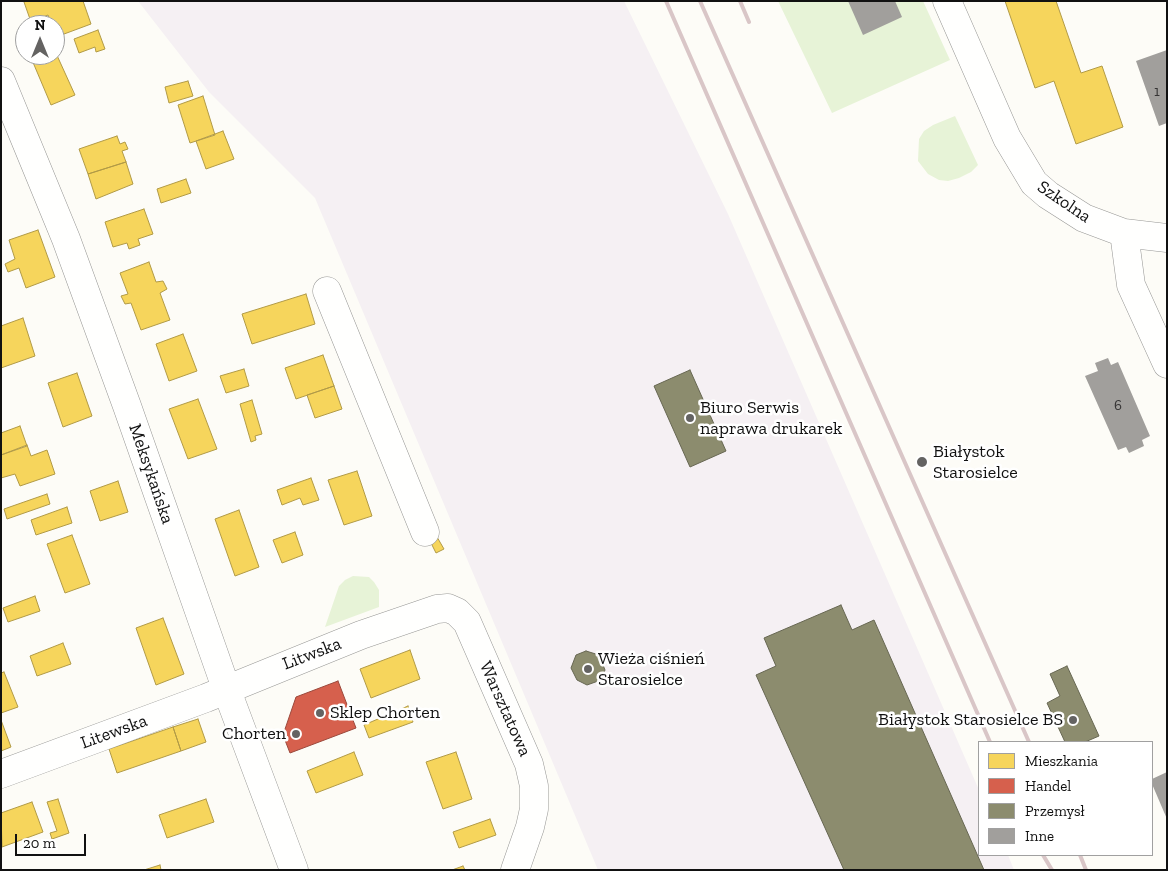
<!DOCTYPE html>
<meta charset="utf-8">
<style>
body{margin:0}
#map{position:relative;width:1168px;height:871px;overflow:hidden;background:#fdfcf7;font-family:"Zilla Slab",serif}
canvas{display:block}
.frame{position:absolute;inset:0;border:2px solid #111;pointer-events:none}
.legend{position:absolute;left:978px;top:741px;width:175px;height:115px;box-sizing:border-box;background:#fff;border:1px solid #a0a0a0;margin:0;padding:6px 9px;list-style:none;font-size:15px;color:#111}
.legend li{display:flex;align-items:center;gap:10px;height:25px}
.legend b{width:25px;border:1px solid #a0a0a0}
.north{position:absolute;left:15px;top:15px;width:50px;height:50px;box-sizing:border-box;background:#fff;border:1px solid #a0a0a0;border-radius:50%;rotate:0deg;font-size:14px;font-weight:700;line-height:20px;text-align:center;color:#111}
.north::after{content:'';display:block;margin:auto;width:18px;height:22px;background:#646362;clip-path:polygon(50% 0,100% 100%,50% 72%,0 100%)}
.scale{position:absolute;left:15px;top:834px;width:71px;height:22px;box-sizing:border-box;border:2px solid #111;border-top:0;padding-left:6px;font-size:15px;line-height:18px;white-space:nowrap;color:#111;-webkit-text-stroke:4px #fff;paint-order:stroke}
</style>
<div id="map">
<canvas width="1168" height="871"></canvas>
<div class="frame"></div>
<ul class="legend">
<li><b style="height:14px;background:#f6d55c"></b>Mieszkania</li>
<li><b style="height:14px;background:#d6604d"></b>Handel</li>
<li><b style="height:14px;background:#8c8c6e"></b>Przemysł</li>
<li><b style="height:14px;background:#a19f9c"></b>Inne</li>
</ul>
<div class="north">N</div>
<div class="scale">20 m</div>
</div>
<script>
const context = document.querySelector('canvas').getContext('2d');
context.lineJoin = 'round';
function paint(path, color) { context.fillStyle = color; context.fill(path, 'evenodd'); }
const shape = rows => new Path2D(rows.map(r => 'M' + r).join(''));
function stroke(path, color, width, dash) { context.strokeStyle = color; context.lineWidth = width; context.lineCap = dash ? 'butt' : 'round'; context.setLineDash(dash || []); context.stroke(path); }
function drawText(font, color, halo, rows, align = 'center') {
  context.font = font + ' "Zilla Slab",serif'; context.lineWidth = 5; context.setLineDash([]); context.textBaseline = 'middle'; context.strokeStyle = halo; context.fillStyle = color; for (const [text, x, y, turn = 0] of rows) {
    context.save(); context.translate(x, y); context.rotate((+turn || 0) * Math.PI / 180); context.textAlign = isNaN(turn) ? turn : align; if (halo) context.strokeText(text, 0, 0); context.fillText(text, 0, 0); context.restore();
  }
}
const industrial = shape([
 [138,1,624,1,728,214,979,790,979,855,1008,855,1014,870,598,870,315,198,209,92]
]);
const green = shape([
 [778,1,923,1,950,60,832,113],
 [955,116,978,165,971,172,959,178,948,181,939,180,928,174,918,161,919,139,924,131,933,125],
 [353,576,369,577,374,582,379,590,379,607,325,627,339,586,345,580]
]);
const homes = shape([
 [27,1,83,1,91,24,56,37,55,25,52,25,48,15,31,22,24,2,27,1],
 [1005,1,1056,1,1081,73,1102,66,1123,127,1076,144,1054,81,1035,88,1005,1],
 [98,30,105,49,96,52,95,47,79,53,74,39,98,30],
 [55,51,75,95,51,105,32,60,45,55,55,55,55,51],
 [188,81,193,96,169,103,165,87,188,81],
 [203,96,215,135,190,143,178,105,203,96],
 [223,131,234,159,206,169,196,141,223,131],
 [117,136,120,144,125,142,128,149,122,151,126,162,88,174,79,149,117,136],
 [126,162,133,184,96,199,88,174,126,162],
 [186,179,191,193,161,203,157,189,186,179],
 [144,209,153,234,138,239,140,245,129,249,127,243,113,247,105,222,144,209],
 [38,230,55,277,26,288,19,268,8,272,5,264,15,259,9,240,38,230],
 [149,262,156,282,163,281,167,289,160,293,170,320,141,330,131,303,125,304,121,296,128,294,120,273,149,262],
 [306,294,315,324,252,344,242,314,306,294],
 [23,318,35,356,1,368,1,326,23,318],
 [183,334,197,371,169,381,156,344,183,334],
 [323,355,334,386,296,399,285,368,323,355],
 [244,369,249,386,226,393,220,376,244,369],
 [77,373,92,416,63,427,48,383,77,373],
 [334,386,342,409,315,418,307,395,334,386],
 [198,399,217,449,188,459,169,409,198,399],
 [252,400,262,434,255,436,256,440,251,442,240,404,252,400],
 [20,426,27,446,1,455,1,433,20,426],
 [27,445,31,456,47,450,55,474,20,486,15,474,1,478,1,455,27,445],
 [357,471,372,516,344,525,328,480,357,471],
 [311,478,319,500,303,505,300,498,282,505,277,490,311,478],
 [118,481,128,512,100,521,90,491,118,481],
 [47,494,50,504,7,519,4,509,47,494],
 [67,507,72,523,36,535,31,520,67,507],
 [239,510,259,567,235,576,215,519,239,510],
 [295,532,303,555,282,563,273,540,295,532],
 [72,535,90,584,65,593,47,544,72,535],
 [437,537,444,549,436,553,430,541,437,537],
 [35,596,40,611,8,622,3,608,35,596],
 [163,618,184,674,156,685,136,628,163,618],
 [63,643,71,664,37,676,30,656,63,643],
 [410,650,420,679,371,698,360,669,410,650],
 [4,672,18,707,1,713,1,673,4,672],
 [408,706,413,722,369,738,364,725,408,706],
 [198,719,206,742,181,751,173,727,198,719],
 [1,720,11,747,1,751,1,720],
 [173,727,181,751,117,773,109,749,173,727],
 [354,752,363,775,316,793,307,771,354,752],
 [456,752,472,799,443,809,426,762,456,752],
 [58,799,69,833,52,839,50,833,57,831,47,802,58,799],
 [206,799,214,822,167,838,159,815,206,799],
 [32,802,43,832,2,847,1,813,32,802],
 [490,819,496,835,459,848,453,832,490,819],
 [160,865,161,870,144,870,160,865],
 [463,866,465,870,452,870,463,866]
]);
const shops = shape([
 [338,681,356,728,290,753,283,735,296,697,338,681]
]);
const industry = shape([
 [690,370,726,451,690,467,654,386,690,370],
 [841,605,852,630,874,620,984,870,844,870,756,675,776,666,764,638,841,605],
 [586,651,599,655,605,670,601,680,587,685,577,680,571,668,576,655,586,651],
 [1067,666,1099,736,1085,742,1065,742,1047,703,1060,696,1050,674,1067,666]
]);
const building = shape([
 [848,1,895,1,902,17,863,35],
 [1167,50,1167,123,1159,126,1136,61],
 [1108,358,1111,365,1118,362,1150,436,1142,440,1144,446,1129,453,1126,447,1118,450,1085,376,1098,371,1095,363],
 [1167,772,1167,819,1152,784,1152,779]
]);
const minor = shape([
 [947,1,1007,138,1034,183,1048,195,1084,218,1124,233,1167,238],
 [1124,233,1131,285,1167,364],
 [327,291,425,532],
 [1,774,206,698,361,635,437,609,448,608,457,612,467,622,529,764,534,786,534,809,530,827,515,870]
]);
const tertiary = shape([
 [1,81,66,239,127,406,226,688,294,870]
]);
const rail = shape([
 [666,1,990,742],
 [700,1,1029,742],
 [740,1,749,22],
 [1043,855,1052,870],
 [1080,855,1086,870]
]);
const markers = [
 [690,418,5,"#646362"],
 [922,462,6,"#646362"],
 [588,669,5,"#646362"],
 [320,713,5,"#646362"],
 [1073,720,5,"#646362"],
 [296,734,5,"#646362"]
];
const numberNames = [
 ["1",1157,92],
 ["6",1118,406]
];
const streetNames = [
 ["Szkolna",1064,202,34],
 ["Meksykańska",151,474,71],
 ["Litwska",312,654,-21],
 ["Warsztatowa",505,709,66],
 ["Litewska",114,732,-20]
];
const poiNames = [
 ["Biuro Serwis",700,408],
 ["naprawa drukarek",700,429],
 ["Białystok",933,452],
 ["Starosielce",933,473],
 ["Wieża ciśnień",598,659],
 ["Starosielce",598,680],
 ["Sklep Chorten",330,713],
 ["Białystok Starosielce BS",1063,720,"right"],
 ["Chorten",286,734,"right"]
];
paint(industrial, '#f5f0f3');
paint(green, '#e7f3d7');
paint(homes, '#f6d55c');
stroke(homes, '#b19a46', 1);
paint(shops, '#d6604d');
stroke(shops, '#9b483b', 1);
paint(industry, '#8c8c6e');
stroke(industry, '#676752', 1);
paint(building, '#a19f9c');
stroke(minor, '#979795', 29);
stroke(tertiary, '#979795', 29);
stroke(minor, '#fffffe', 28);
stroke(tertiary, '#fffffe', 28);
stroke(rail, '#d9c6c7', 4);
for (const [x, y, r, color] of markers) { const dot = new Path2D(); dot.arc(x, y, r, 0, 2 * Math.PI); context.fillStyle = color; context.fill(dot); stroke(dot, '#fff', 2); }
drawText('15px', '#353434', null, numberNames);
drawText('18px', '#111', '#fff', streetNames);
drawText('18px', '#111', '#fff', poiNames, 'left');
</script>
